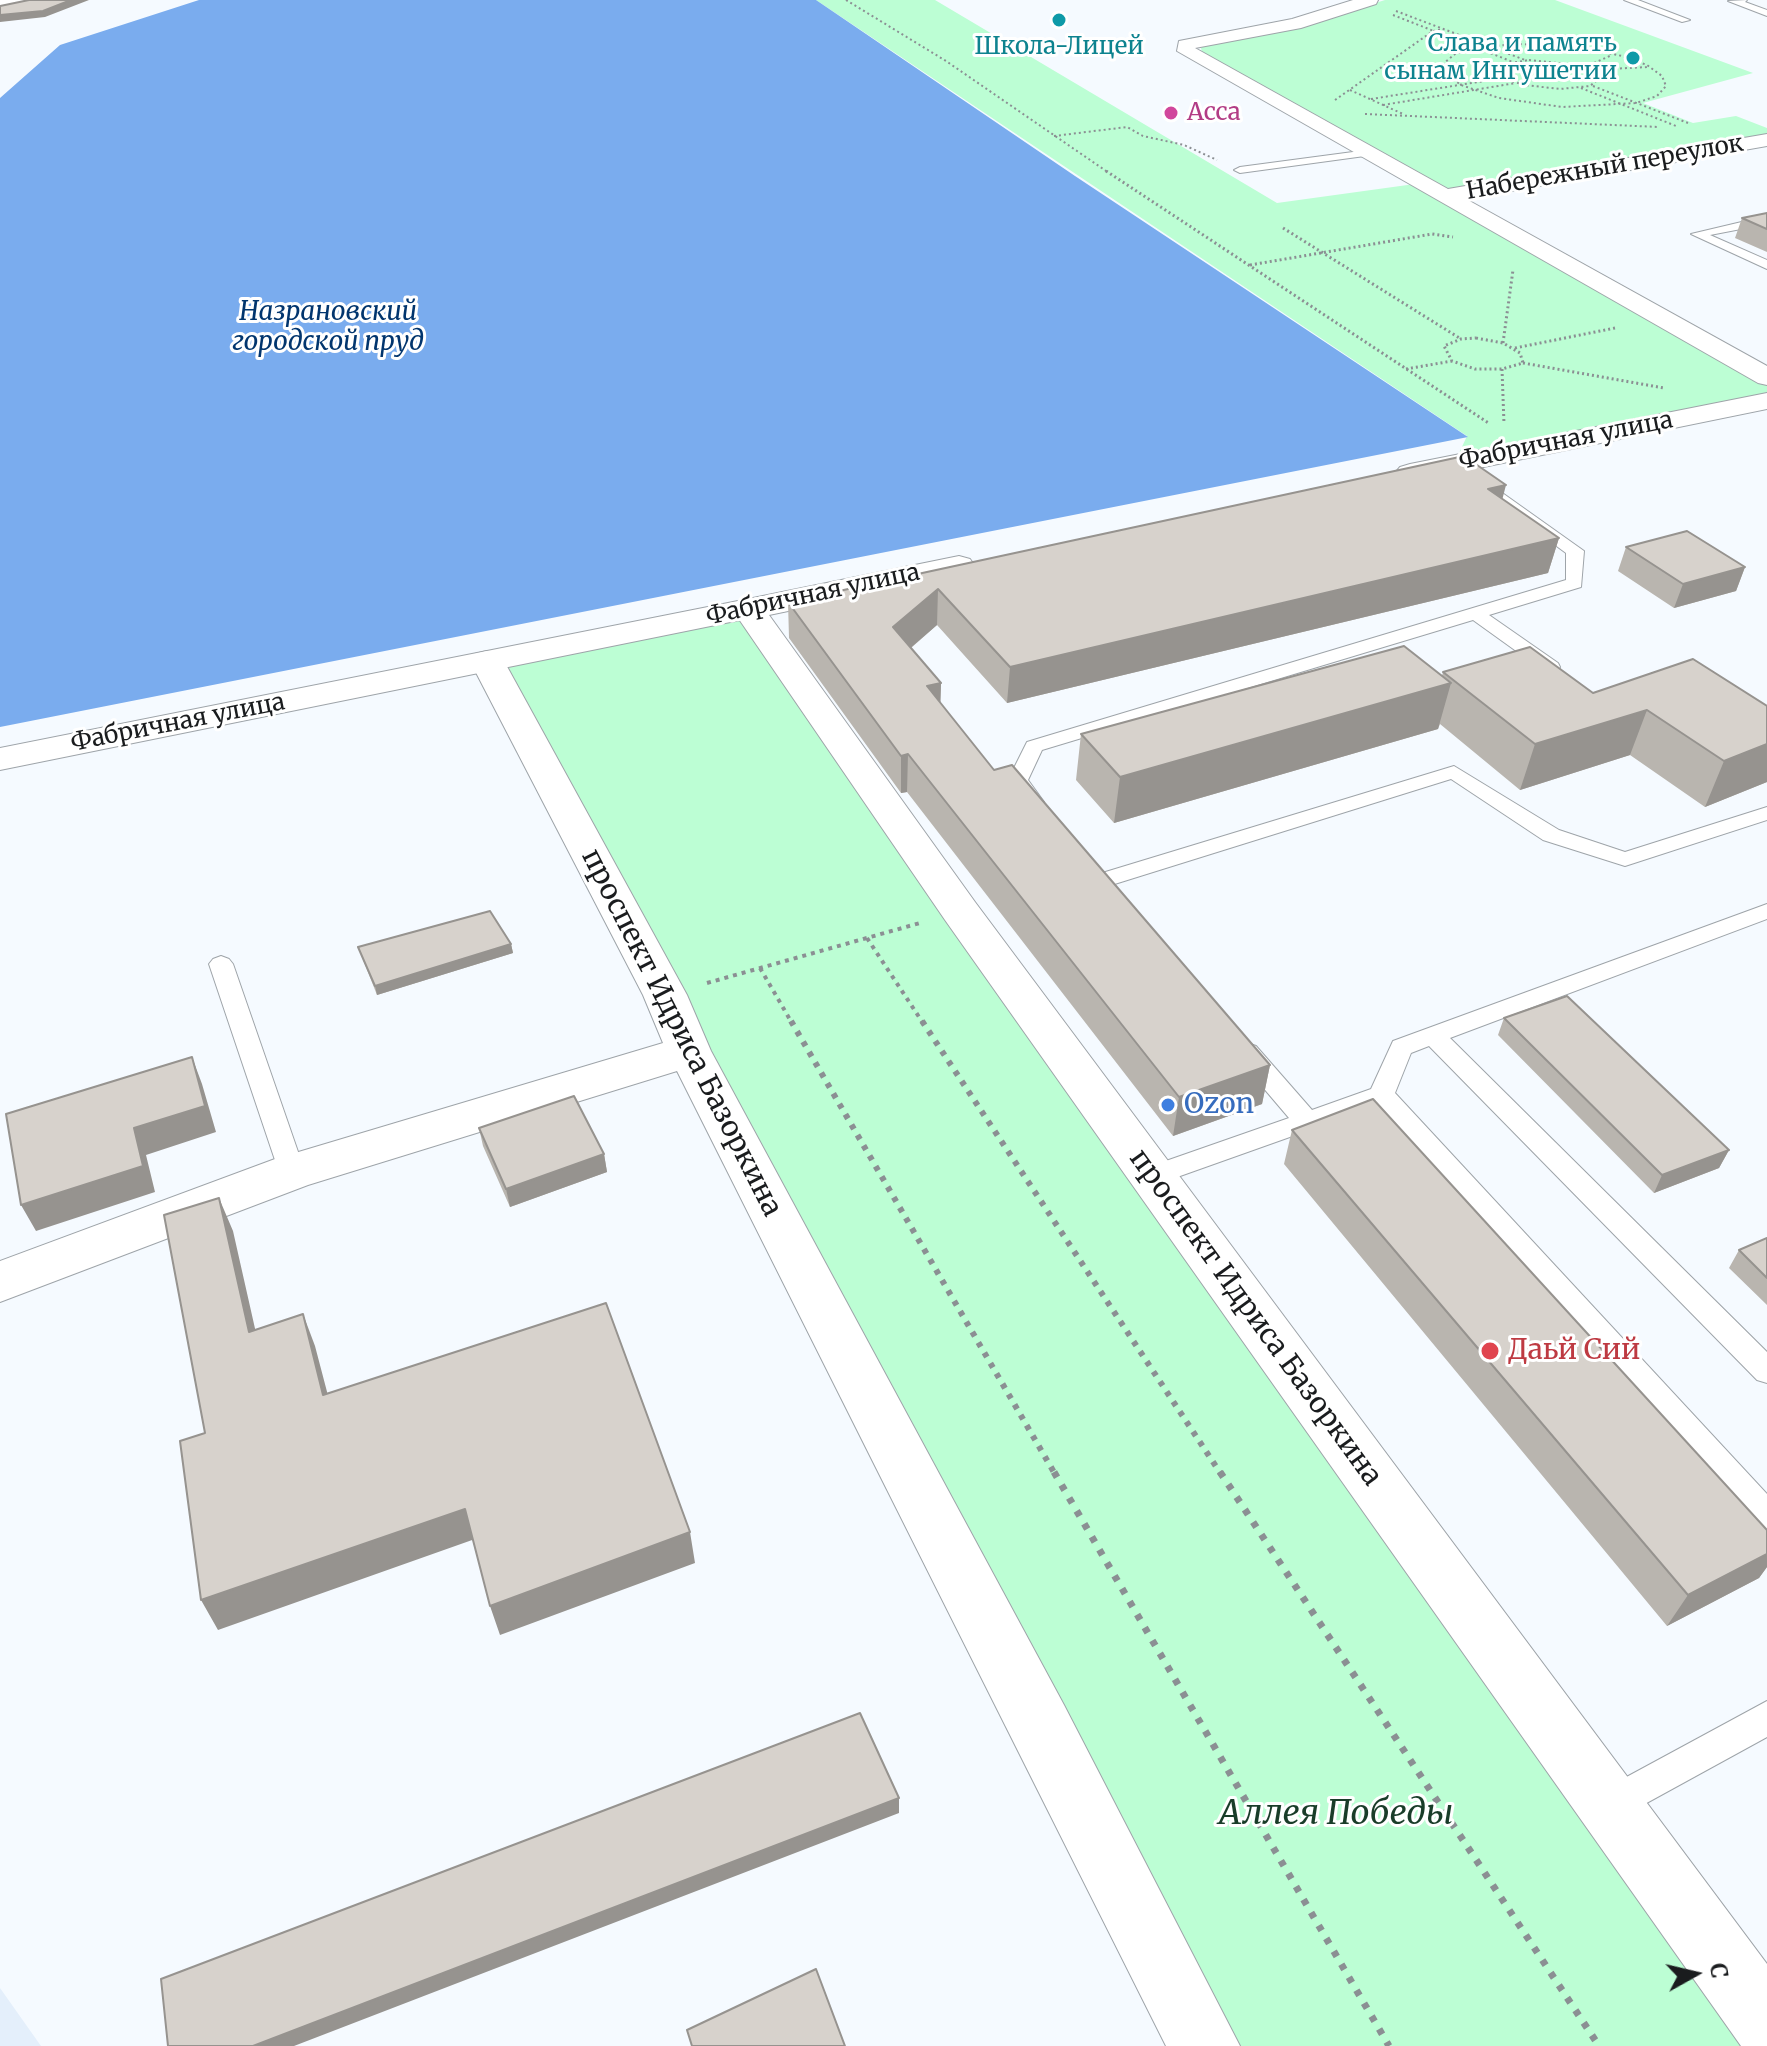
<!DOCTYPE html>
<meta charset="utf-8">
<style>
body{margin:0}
#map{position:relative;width:1767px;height:2046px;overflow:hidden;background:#f5faff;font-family:Merriweather,serif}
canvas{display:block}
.north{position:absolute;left:1655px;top:1934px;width:80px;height:80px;-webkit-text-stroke:6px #fff;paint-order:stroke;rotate:82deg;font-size:22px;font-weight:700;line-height:32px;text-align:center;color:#1a1c1e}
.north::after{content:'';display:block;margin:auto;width:28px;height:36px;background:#1a1c1e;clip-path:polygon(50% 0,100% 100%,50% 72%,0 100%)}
</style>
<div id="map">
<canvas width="1767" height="2046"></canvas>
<div class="north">С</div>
</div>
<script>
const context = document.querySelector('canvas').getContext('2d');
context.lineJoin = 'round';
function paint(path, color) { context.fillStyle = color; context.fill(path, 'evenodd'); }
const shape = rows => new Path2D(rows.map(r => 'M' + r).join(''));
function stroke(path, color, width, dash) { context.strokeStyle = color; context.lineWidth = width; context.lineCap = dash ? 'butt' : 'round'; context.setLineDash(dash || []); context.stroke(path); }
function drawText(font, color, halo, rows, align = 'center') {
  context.font = font + ' Merriweather,serif'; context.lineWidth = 6; context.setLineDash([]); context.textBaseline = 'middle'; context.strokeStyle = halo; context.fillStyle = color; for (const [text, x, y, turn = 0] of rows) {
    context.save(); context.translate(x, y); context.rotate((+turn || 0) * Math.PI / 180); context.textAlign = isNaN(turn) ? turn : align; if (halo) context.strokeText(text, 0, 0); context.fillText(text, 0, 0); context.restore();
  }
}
const built = shape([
 [0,1988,41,2046,0,2046]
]);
const green = shape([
 [816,0,935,0,1277,203,1422,183,1767,377,1767,401,1454,464,1467,436],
 [1385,0,1555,0,1753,73,1643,103,1693,123,1736,116,1767,128,1767,137,1450,190,1202,52,1201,48,1204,44,1296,28],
 [748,609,1767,2046,1201,2046,487,661]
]);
const water = shape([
 [199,0,816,0,1075,176,1468,437,0,727,0,98,60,45]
]);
const pathFar4 = shape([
 [846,0,946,61,1109,173],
 [1396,11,1525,60],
 [1393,15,1513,62],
 [1520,44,1590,49,1622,56,1647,65,1662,76,1666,86,1657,96,1636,103,1562,107,1499,98,1461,85,1446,74,1444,63,1455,54,1476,47,1520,44],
 [1529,60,1576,65,1597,73,1600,78,1590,86,1560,89,1525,85,1511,81,1498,72,1505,64,1529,60],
 [1585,67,1612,55],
 [1590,70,1648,67],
 [1593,86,1688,123],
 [1581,88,1676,126],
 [1350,90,1403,114],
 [1371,99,1503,78],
 [1335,100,1433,31,1444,29],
 [1383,105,1516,83],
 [1365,114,1659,127],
 [1054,136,1127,127,1143,136,1184,145,1217,160]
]);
const pathFar3 = shape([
 [1106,171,1490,424],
 [1283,228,1461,339],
 [1250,265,1432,234,1453,237],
 [1476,338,1503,343,1520,353,1523,363,1502,369,1475,369,1452,361,1444,346,1461,339,1476,338],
 [1503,343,1513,270],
 [1515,348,1615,328],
 [1523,363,1664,388],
 [1406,369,1452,361],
 [1502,369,1504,424]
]);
const pathFar2 = shape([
 [867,938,923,1023],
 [760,968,792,1023],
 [707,983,920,923]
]);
const pathFar1 = shape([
 [791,1021,1055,1474],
 [922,1021,1221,1474]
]);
const path = shape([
 [1054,1472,1389,2046],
 [1220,1472,1599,2046]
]);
const service = shape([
 [1624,0,1638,0,1690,20,1682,22,1624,0],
 [1747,0,1745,2,1767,10,1767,16,1728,1,1747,0],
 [1368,150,1372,151,1372,155,1240,173,1234,170,1240,167,1368,150],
 [1767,216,1767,224,1710,235,1767,260,1767,269,1691,234,1767,216],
 [1477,475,1584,551,1581,587,1489,615,1558,663,1560,667,1558,671,1544,671,1473,620,1042,750,1028,780,1044,802,1041,806,1027,806,1008,780,1027,742,1566,580,1566,553,1471,483,1469,480,1477,475],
 [1454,766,1559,830,1625,852,1767,807,1767,820,1625,866,1543,840,1451,779,1105,887,1089,887,1086,882,1089,877,1454,766],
 [1767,904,1767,919,1450,1038,1767,1352,1767,1383,1757,1380,1429,1046,1411,1053,1395,1093,1767,1494,1767,1530,1756,1526,1377,1106,1152,1186,1143,1183,1139,1176,1143,1169,1289,1118,1238,1058,1235,1052,1238,1046,1247,1043,1256,1046,1312,1110,1371,1089,1393,1041,1767,904],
 [221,956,229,959,233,964,305,1172,301,1179,292,1182,283,1179,279,1172,209,964,213,959,221,956],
 [1767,1701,1767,1737,1621,1817,1609,1823,1597,1817,1591,1805,1597,1793,1767,1701]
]);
const minor = shape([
 [0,0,32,0,30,4,0,10,0,0],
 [1353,0,1378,0,1376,4,1301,28,1195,48,1448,189,1767,134,1767,146,1466,199,1767,366,1767,385,1758,383,1177,51,1179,41,1292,19,1353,0],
 [1767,393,1767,409,1410,482,1400,479,1395,473,1400,467,1410,464,1767,393],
 [959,556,970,559,975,566,970,573,769,615,975,902,1767,1964,1767,2046,1741,2046,945,920,732,609,736,602,748,599,959,556],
 [487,651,499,654,504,661,687,995,711,1051,1064,1705,1240,2046,1166,2046,677,1071,308,1185,0,1302,0,1261,275,1159,663,1043,643,995,470,661,475,654,487,651]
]);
const tertiary = shape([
 [748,599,760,602,764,609,760,616,0,770,0,748,748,599]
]);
const wall = shape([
 [1767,213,1767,252,1735,238,1742,218],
 [1559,538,1548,573,1007,703,937,625,911,648,941,683,940,703,994,770,1270,1065,1262,1104,1173,1136,907,792,901,793,789,638,788,602],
 [1626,547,1745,567,1736,591,1674,608,1618,571],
 [1443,672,1593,693,1767,706,1767,782,1705,807,1630,755,1520,790,1440,724,1438,729,1114,823,1076,780,1081,734,1442,676],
 [511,944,513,953,377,995,358,947],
 [1504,1018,1729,1150,1719,1168,1654,1193,1498,1035],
 [479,1128,604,1154,607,1172,510,1207,483,1146],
 [1292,1130,1767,1530,1767,1567,1759,1578,1667,1626,1284,1164],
 [1767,1238,1767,1305,1729,1268,1739,1250]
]);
const shadedWall = shape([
 [71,0,89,0,45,17,0,22,0,15],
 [1506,485,1497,520,1488,489],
 [1559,538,1548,573,1007,703,1010,667],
 [1745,567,1736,591,1674,608,1683,584],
 [938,589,937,625,893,663,893,627],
 [941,683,940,720,927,686],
 [1451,683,1438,729,1114,823,1120,777],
 [1647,710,1630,755,1520,790,1535,744],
 [1767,744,1767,782,1705,807,1724,761],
 [908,754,907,792,901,793,901,756],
 [511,944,513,953,377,995,375,986],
 [192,1057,202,1084,216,1132,146,1155,155,1192,36,1231,21,1205,134,1128],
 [1270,1065,1262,1104,1173,1136,1179,1097],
 [1729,1150,1719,1168,1654,1193,1662,1175],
 [604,1154,607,1172,510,1207,506,1189],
 [219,1198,233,1231,263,1364,249,1332],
 [303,1314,315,1346,336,1426,323,1395],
 [465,1509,475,1539,218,1630,201,1600],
 [690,1532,695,1563,500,1635,490,1606],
 [1767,1554,1767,1567,1759,1578,1667,1626,1688,1595],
 [899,1798,899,1813,294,2046,253,2046]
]);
const building = shape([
 [29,0,71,0,43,11,0,15,0,6,29,0],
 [1767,213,1767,229,1742,218,1767,213],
 [1464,456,1506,485,1488,489,1559,538,1010,667,938,589,893,627,941,683,927,686,994,770,1012,765,1270,1065,1179,1097,908,754,901,756,788,602,1464,456],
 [1687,531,1745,567,1683,584,1626,547,1687,531],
 [1404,646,1451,683,1120,777,1081,734,1404,646],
 [1530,647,1593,693,1693,659,1767,706,1767,744,1724,761,1647,710,1535,744,1443,672,1530,647],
 [490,911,511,944,375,986,358,947,490,911],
 [1567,996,1729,1150,1662,1175,1504,1018,1567,996],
 [192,1057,205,1106,134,1128,143,1166,21,1205,6,1114,192,1057],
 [574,1096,604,1154,506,1189,479,1128,574,1096],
 [1373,1099,1767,1530,1767,1554,1688,1595,1292,1130,1373,1099],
 [219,1198,249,1332,303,1314,323,1395,606,1303,690,1532,490,1606,465,1509,201,1600,180,1441,205,1433,164,1215,219,1198],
 [1767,1238,1767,1278,1739,1250,1767,1238],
 [860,1713,899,1798,253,2046,168,2046,161,1979,860,1713],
 [816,1969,845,2046,692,2046,687,2030,816,1969]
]);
const markers = [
 [1059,20,8,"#0f9aa8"],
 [1633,58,8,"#0f9aa8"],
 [1171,113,8,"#d1479c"],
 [1168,1105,8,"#3f7fe0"],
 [1490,1351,10,"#e0444e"]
];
const farCulturenames = [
 ["Слава и память",1617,44],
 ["сынам Ингушетии",1617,72],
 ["Школа-Лицей",1059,47,"center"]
];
const farHotelnames = [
 ["Асса",1187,113]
];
const farStreetnames = [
 ["Набережный переулок",1605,168,-10],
 ["Фабричная улица",1566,441,-11],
 ["Фабричная улица",813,595,-12],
 ["Фабричная улица",178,723,-11]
];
const farWaternames = [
 ["Назрановский",328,313],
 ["городской пруд",328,343]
];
const streetNames = [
 ["проспект Идриса Базоркина",681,1033,63],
 ["проспект Идриса Базоркина",1255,1318,54]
];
const shopNames = [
 ["Ozon",1184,1105]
];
const healthNames = [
 ["Даьй Сий",1508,1351]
];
const nearParknames = [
 ["Аллея Победы",1336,1814]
];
paint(built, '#e4effb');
paint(green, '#bcfed4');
paint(water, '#7aacee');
stroke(service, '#9ea4a9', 2);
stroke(minor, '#9ea4a9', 2);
stroke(tertiary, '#9ea4a9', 2);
stroke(pathFar4, '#8b8f93', 2, [2, 3]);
stroke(pathFar3, '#8b8f93', 3, [2, 3]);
stroke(pathFar2, '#8b8f93', 4, [4, 5]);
stroke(pathFar1, '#8b8f93', 6, [5, 7]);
stroke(path, '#8b8f93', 7, [6, 9]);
paint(service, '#fff');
paint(minor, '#fff');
paint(tertiary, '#fff');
paint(wall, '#b9b5af');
paint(shadedWall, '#96938f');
paint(building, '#d7d2cc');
stroke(building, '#96938f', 2);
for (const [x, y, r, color] of markers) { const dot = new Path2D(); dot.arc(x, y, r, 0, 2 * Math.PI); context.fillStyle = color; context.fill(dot); stroke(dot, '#fff', 3); }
drawText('24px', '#0d838f', '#fff', farCulturenames, 'right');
drawText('24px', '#b23c85', '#fff', farHotelnames, 'left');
drawText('24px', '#1a1c1e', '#fff', farStreetnames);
drawText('italic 26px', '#01356e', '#fff', farWaternames);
drawText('28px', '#1a1c1e', '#fff', streetNames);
drawText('28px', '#366cbe', '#fff', shopNames, 'left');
drawText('28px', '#be3a42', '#fff', healthNames, 'left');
drawText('italic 34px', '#193d29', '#fff', nearParknames);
</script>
